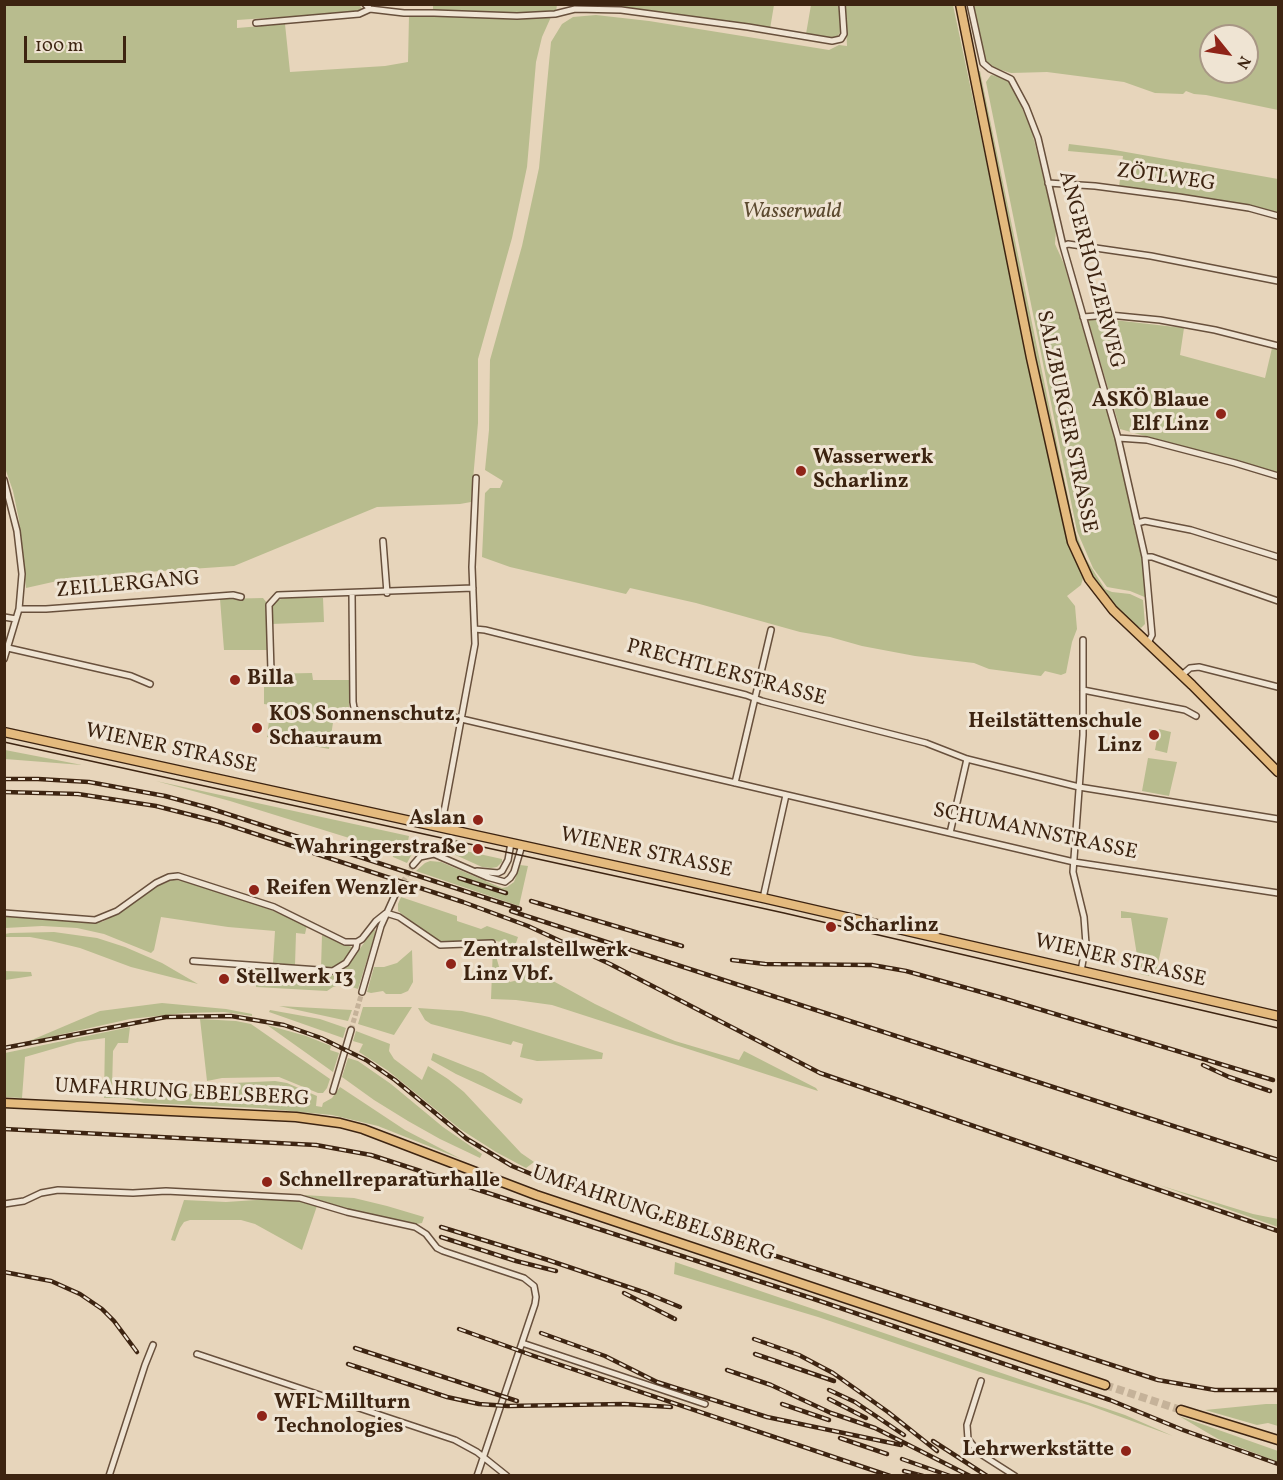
<!DOCTYPE html>
<meta charset="utf-8">
<style>
body{margin:0}
#map{position:relative;width:1283px;height:1480px;overflow:hidden;background:#e7d5bb;font-family:Vollkorn,serif}
canvas{display:block}
.frame{position:absolute;inset:0;border:6px solid #3d2411;pointer-events:none}
.north{position:absolute;left:1199px;top:24px;width:60px;height:60px;box-sizing:border-box;background:#efe4d3;border:2px solid #a89785;border-radius:50%;rotate:120deg;font-size:16px;font-weight:700;line-height:24px;text-align:center;color:#3d2411}
.north::after{content:'';display:block;margin:auto;width:21px;height:27px;background:#8f2418;clip-path:polygon(50% 0,100% 100%,50% 72%,0 100%)}
.scale{position:absolute;left:24px;top:36px;width:102px;height:27px;box-sizing:border-box;border:3px solid #3d2411;border-top:0;padding-left:8px;font-size:18px;line-height:21px;white-space:nowrap;color:#3d2411;-webkit-text-stroke:4px #efe4d3;paint-order:stroke}
</style>
<div id="map">
<canvas width="1283" height="1480"></canvas>
<div class="frame"></div>
<div class="north">N</div>
<div class="scale">100 m</div>
</div>
<script>
const context = document.querySelector('canvas').getContext('2d');
context.lineJoin = 'round';
function paint(path, color) { context.fillStyle = color; context.fill(path, 'evenodd'); }
const shape = rows => new Path2D(rows.map(r => 'M' + r).join(''));
function stroke(path, color, width, dash) { context.strokeStyle = color; context.lineWidth = width; context.lineCap = dash ? 'butt' : 'round'; context.setLineDash(dash || []); context.stroke(path); }
function drawText(font, color, halo, rows, align = 'center') {
  context.font = font + ' Vollkorn,serif'; context.lineWidth = 6; context.setLineDash([]); context.textBaseline = 'middle'; context.strokeStyle = halo; context.fillStyle = color; for (const [text, x, y, turn = 0] of rows) {
    context.save(); context.translate(x, y); context.rotate((+turn || 0) * Math.PI / 180); context.textAlign = isNaN(turn) ? turn : align; if (halo) context.strokeText(text, 0, 0); context.fillText(text, 0, 0); context.restore();
  }
}
const green = shape([
 [359,4,362,9,355,12,237,20,237,28,285,24,290,72,385,66,408,62,409,16,441,14,551,17,542,37,536,62,527,167,512,238,478,359,478,423,471,502,460,504,377,507,234,566,75,577,26,588,19,520,13,491,5,468,5,5],
 [603,4,774,5,770,29,648,11,603,7],
 [433,5,557,5,556,11,520,14,433,10],
 [811,5,839,5,841,31,837,37,834,39,806,34],
 [845,5,953,5,1063,523,1069,542,1084,575,1081,585,1067,596,1075,606,1077,629,1072,642,1066,673,1061,675,1045,671,1041,676,989,669,974,663,915,656,862,646,830,637,800,632,696,603,630,588,626,594,510,567,482,557,485,493,490,488,500,488,503,481,485,470,489,430,490,360,522,246,539,168,551,42,562,24,573,17,596,15,649,21,829,50,839,45,847,46],
 [973,5,1278,5,1278,110,1206,95,1194,94,1186,91,1183,94,1155,93,1124,82,1047,72,1011,73,995,68,984,60],
 [1211,36,1247,36,1247,72,1211,72],
 [978,71,980,71,1075,531,1086,559,1105,589,1112,592,1130,594,1143,600,1145,624,1141,628,1133,624,1117,608,1093,578,1084,563,1070,527],
 [991,75,1004,77,1009,82,1014,89,1032,132,1056,229,1055,244,1064,264,1116,442,1143,564,1147,598,1130,591,1107,587,1093,568,1077,531,986,82],
 [1069,144,1109,149,1278,179,1278,214,1227,202,1119,187,1123,156,1068,151],
 [1105,319,1184,328,1180,355,1265,378,1272,348,1278,350,1278,473,1120,429,1088,320],
 [263,598,267,603,268,650,224,650,220,599],
 [285,598,323,598,324,622,271,624,272,606,278,600],
 [312,673,313,680,349,680,349,718,334,716,329,749,267,737,271,705,264,704,264,674],
 [1159,729,1171,732,1167,753,1155,750],
 [5,750,36,756,82,765,5,759],
 [1148,758,1177,762,1169,796,1142,791],
 [156,781,409,836,407,846,408,852,412,854,407,863,393,857,392,853,346,837,230,801],
 [412,840,429,843,502,859,502,862,497,867,491,868,482,867,429,843,423,843,413,851,410,846],
 [430,861,441,862,502,888,507,887,514,882,520,865,528,866,519,906,416,871,425,863],
 [172,880,187,881,271,910,307,925,305,934,296,933,295,965,273,963,275,931,228,927,161,917,154,950,151,953,104,934,77,928,42,926,5,928,4,916,90,923,102,922,123,911,151,889],
 [401,897,457,916,457,921,481,929,487,926,518,937,515,946,493,940,449,944,437,941,398,911,398,904],
 [1121,911,1168,918,1155,977,1140,974,1131,918,1121,918],
 [373,930,375,930,375,934,358,989,343,984,333,987,327,991,256,987,256,984,247,979,249,969,258,968,272,969,279,973,288,969,293,969,301,972,304,977,307,978,317,974,336,973,345,968,352,960],
 [54,932,97,938,125,947,162,963,198,984,131,967,80,948,51,941,30,937,5,937,5,934,10,933],
 [322,935,354,948,343,964,330,969,321,968],
 [493,946,500,970,510,982,518,980,526,970,533,970,595,1004,651,1031,675,1041,739,1060,744,1051,816,1088,818,1091,552,1005,516,1000,491,999],
 [412,950,413,982,408,991,401,994,386,994,383,991,371,993,367,992,374,967,384,967,397,963],
 [5,971,31,972,32,976,5,980],
 [162,1003,226,1009,252,1014,252,1016,224,1012,185,1013,130,1019,27,1042,100,1011],
 [279,1006,352,1010,348,1021],
 [363,1007,412,1007,394,1035,358,1024],
 [418,1008,462,1011,489,1017,603,1053,602,1059,537,1061,520,1057,523,1044,513,1041,511,1045,431,1024,425,1020],
 [270,1010,320,1019,346,1028,343,1038,269,1012],
 [200,1019,236,1021,251,1024,330,1079,327,1088,323,1093,318,1093,279,1077,222,1078,207,1081],
 [267,1025,306,1036,331,1046,330,1050,339,1053,333,1072],
 [130,1027,128,1043,118,1043,113,1051,112,1089,115,1092,140,1093,176,1089,192,1094,213,1084,275,1081,287,1083,317,1096,316,1106,322,1107,323,1103,332,1098,340,1087,405,1130,461,1159,378,1126,332,1115,259,1108,144,1103,123,1098,104,1098,105,1038,77,1042,25,1057,22,1098,5,1097,5,1053],
 [356,1031,390,1044,389,1051,394,1059,422,1080,428,1066,448,1079,464,1092,521,1153,534,1162,526,1168,496,1152,460,1129,387,1070,359,1052,363,1044,353,1041],
 [433,1053,483,1073,523,1099,521,1104,456,1074,431,1060],
 [348,1058,358,1061,391,1084,443,1127,482,1154,480,1158,440,1139,408,1121,374,1100,342,1077],
 [1159,1185,1253,1214,1278,1219,1278,1227],
 [303,1195,354,1198,387,1206,424,1217,422,1223,416,1224,354,1211],
 [271,1199,300,1200,317,1206,302,1250,255,1224,241,1220,190,1220,184,1222,180,1228,175,1241,171,1240,184,1200,226,1202],
 [675,1262,1125,1415,1173,1436,1088,1405,980,1372,818,1317,674,1274],
 [1266,1404,1278,1404,1278,1426,1268,1423,1257,1425,1205,1410],
 [1179,1416,1278,1451,1278,1462,1218,1439]
]);
const minorTunnel = shape([
 [395,895,413,865],
 [351,1030,362,992]
]);
const primaryTunnel = shape([
 [1105,1385,1181,1410]
]);
const minor = shape([
 [365,4,370,9,404,13,434,13,517,16,555,14,575,9,621,10,748,27,832,41,841,39,844,34,842,4],
 [970,4,983,63,990,69,1011,79,1026,107,1038,138,1063,246,1118,438,1145,557,1152,635,1148,643],
 [256,23,359,14,370,9],
 [1048,183,1095,186,1179,197,1249,208,1278,216],
 [1063,246,1068,244,1151,256,1278,281],
 [1083,317,1109,315,1160,320,1215,330,1278,346],
 [1118,438,1147,440,1235,463,1278,476],
 [4,480,17,531,22,574,19,609,4,659],
 [1137,523,1145,521,1191,530,1278,557],
 [383,541,387,593],
 [1145,557,1152,557,1278,601],
 [352,594,353,702,354,708,359,713,453,717,1074,862,1278,893],
 [19,609,46,609,233,595,241,597],
 [4,617,16,619],
 [475,629,485,630,746,695,762,701,926,743,967,759,1079,787,1278,819],
 [8,648,131,676,150,684],
 [271,671,269,605,278,595,473,588],
 [1182,675,1190,668,1199,667,1278,687],
 [1083,690,1185,710,1196,716],
 [735,783,771,630],
 [441,828,475,644,472,567,476,478],
 [950,833,967,759],
 [413,865,420,857,434,854,487,877,505,882,510,878,514,872,522,845],
 [477,871,498,873,502,871,508,860,511,843],
 [763,898,786,795],
 [4,913,95,920,117,911,156,883,169,877,178,876,274,907,345,942,357,942,362,939,376,921,386,913,399,917,440,945,492,943],
 [193,961,333,971,346,963,356,948,357,942],
 [1081,971,1086,944,1084,917,1073,872,1083,735,1083,640],
 [362,992,381,926,395,895],
 [333,1091,351,1030],
 [4,1204,24,1201,41,1193,58,1190,133,1193,166,1191,300,1198,347,1212,415,1227,426,1234,437,1248,443,1251,524,1278,534,1286,536,1297,535,1304,477,1476],
 [522,1343,705,1404],
 [197,1354,455,1440,477,1452,507,1476],
 [981,1381,967,1425,968,1439,979,1453,1015,1476],
 [109,1476,145,1365,153,1345]
]);
const primary = shape([
 [960,4,1031,358,1072,542,1089,579,1113,610,1192,685,1278,772],
 [4,732,763,898,1278,1016],
 [4,1103,296,1117,340,1123,363,1129,536,1195,1105,1385],
 [1181,1410,1278,1440]
]);
const tram = shape([
 [4,742,784,913,1278,1028]
]);
const rail = shape([
 [4,779,38,779,89,782,165,796,209,808,520,909],
 [4,792,78,794,156,806,219,822,463,902,528,926,610,964,820,1073,1278,1231],
 [459,878,506,893],
 [531,901,682,946],
 [511,911,1278,1160],
 [732,960,765,964,872,965,906,971,999,997,1273,1080],
 [4,1048,166,1017,231,1016,284,1025,321,1038,366,1060,395,1080,467,1139,512,1166,560,1186,1158,1380,1215,1390,1278,1390],
 [1203,1065,1229,1077,1270,1091],
 [4,1129,316,1145,371,1155,811,1298,1110,1400,1183,1430,1278,1464],
 [441,1227,545,1259,646,1293,680,1307],
 [441,1237,516,1261,556,1271],
 [4,1272,51,1281,80,1294,102,1309,114,1321,137,1352],
 [624,1293,675,1319],
 [459,1329,534,1356,890,1476],
 [541,1333,605,1356,657,1382,767,1417,901,1445],
 [754,1339,799,1355,833,1373,888,1412,937,1451],
 [355,1348,517,1401],
 [755,1354,834,1381],
 [348,1364,447,1397,479,1404,508,1406,624,1404,671,1407],
 [727,1370,771,1385,831,1413,875,1428,970,1476],
 [829,1390,855,1402,904,1435],
 [829,1399,866,1418],
 [782,1404,829,1420],
 [840,1438,887,1454],
 [933,1441,987,1476],
 [902,1459,950,1476],
 [904,1471,923,1476]
]);
const markers = [
 [1221,414,6,"#8f2418"],
 [801,471,6,"#8f2418"],
 [235,680,6,"#8f2418"],
 [257,728,6,"#8f2418"],
 [1154,735,6,"#8f2418"],
 [478,820,6,"#8f2418"],
 [478,849,6,"#8f2418"],
 [254,890,6,"#8f2418"],
 [831,927,6,"#8f2418"],
 [451,964,6,"#8f2418"],
 [224,979,6,"#8f2418"],
 [267,1182,6,"#8f2418"],
 [262,1416,6,"#8f2418"],
 [1126,1451,6,"#8f2418"]
];
const streetNames = [
 ["ZÖTLWEG",1166,179,8],
 ["ANGERHOLZERWEG",1090,270,75],
 ["SALZBURGER STRASSE",1065,422,78],
 ["ZEILLERGANG",128,586,-5],
 ["PRECHTLERSTRASSE",726,674,15],
 ["WIENER STRASSE",171,750,12],
 ["SCHUMANNSTRASSE",1035,833,12],
 ["WIENER STRASSE",646,854,12],
 ["WIENER STRASSE",1120,962,13],
 ["UMFAHRUNG EBELSBERG",182,1094,3],
 ["UMFAHRUNG EBELSBERG",653,1215,19]
];
const parkNames = [
 ["Wasserwald",792,213]
];
const poiNames = [
 ["ASKÖ Blaue",1209,402,"right"],
 ["Elf Linz",1209,426,"right"],
 ["Wasserwerk",813,459],
 ["Scharlinz",813,483],
 ["Billa",247,680],
 ["KOS Sonnenschutz,",269,716],
 ["Schauraum",269,740],
 ["Heilstättenschule",1142,723,"right"],
 ["Linz",1142,747,"right"],
 ["Aslan",466,820,"right"],
 ["Wahringerstraße",466,849,"right"],
 ["Reifen Wenzler",266,890],
 ["Scharlinz",843,927],
 ["Zentralstellwerk",463,952],
 ["Linz Vbf.",463,976],
 ["Stellwerk 13",236,979],
 ["Schnellreparaturhalle",279,1182],
 ["WFL Millturn",274,1404],
 ["Technologies",274,1428],
 ["Lehrwerkstätte",1114,1451,"right"]
];
paint(green, '#b8bc8e');
stroke(minorTunnel, '#c5b299', 5, [5, 2.5]);
stroke(primaryTunnel, '#c5b299', 8, [8, 4]);
stroke(minor, '#68503c', 8);
stroke(primary, '#3d2411', 11);
stroke(minor, '#efe4d3', 5);
stroke(primary, '#e4ba7e', 8);
stroke(tram, '#3d2411', 1.5);
stroke(rail, '#3d2411', 4.5);
stroke(rail, '#efe4d3', 2, [7]);
for (const [x, y, r, color] of markers) { const dot = new Path2D(); dot.arc(x, y, r, 0, 2 * Math.PI); context.fillStyle = color; context.fill(dot); stroke(dot, '#efe4d3', 2); }
drawText('21px', '#3d2411', '#efe4d3', streetNames);
drawText('italic 21px', '#5c4a30', '#efe4d3', parkNames);
drawText('bold 21px', '#3d2411', '#efe4d3', poiNames, 'left');
</script>
